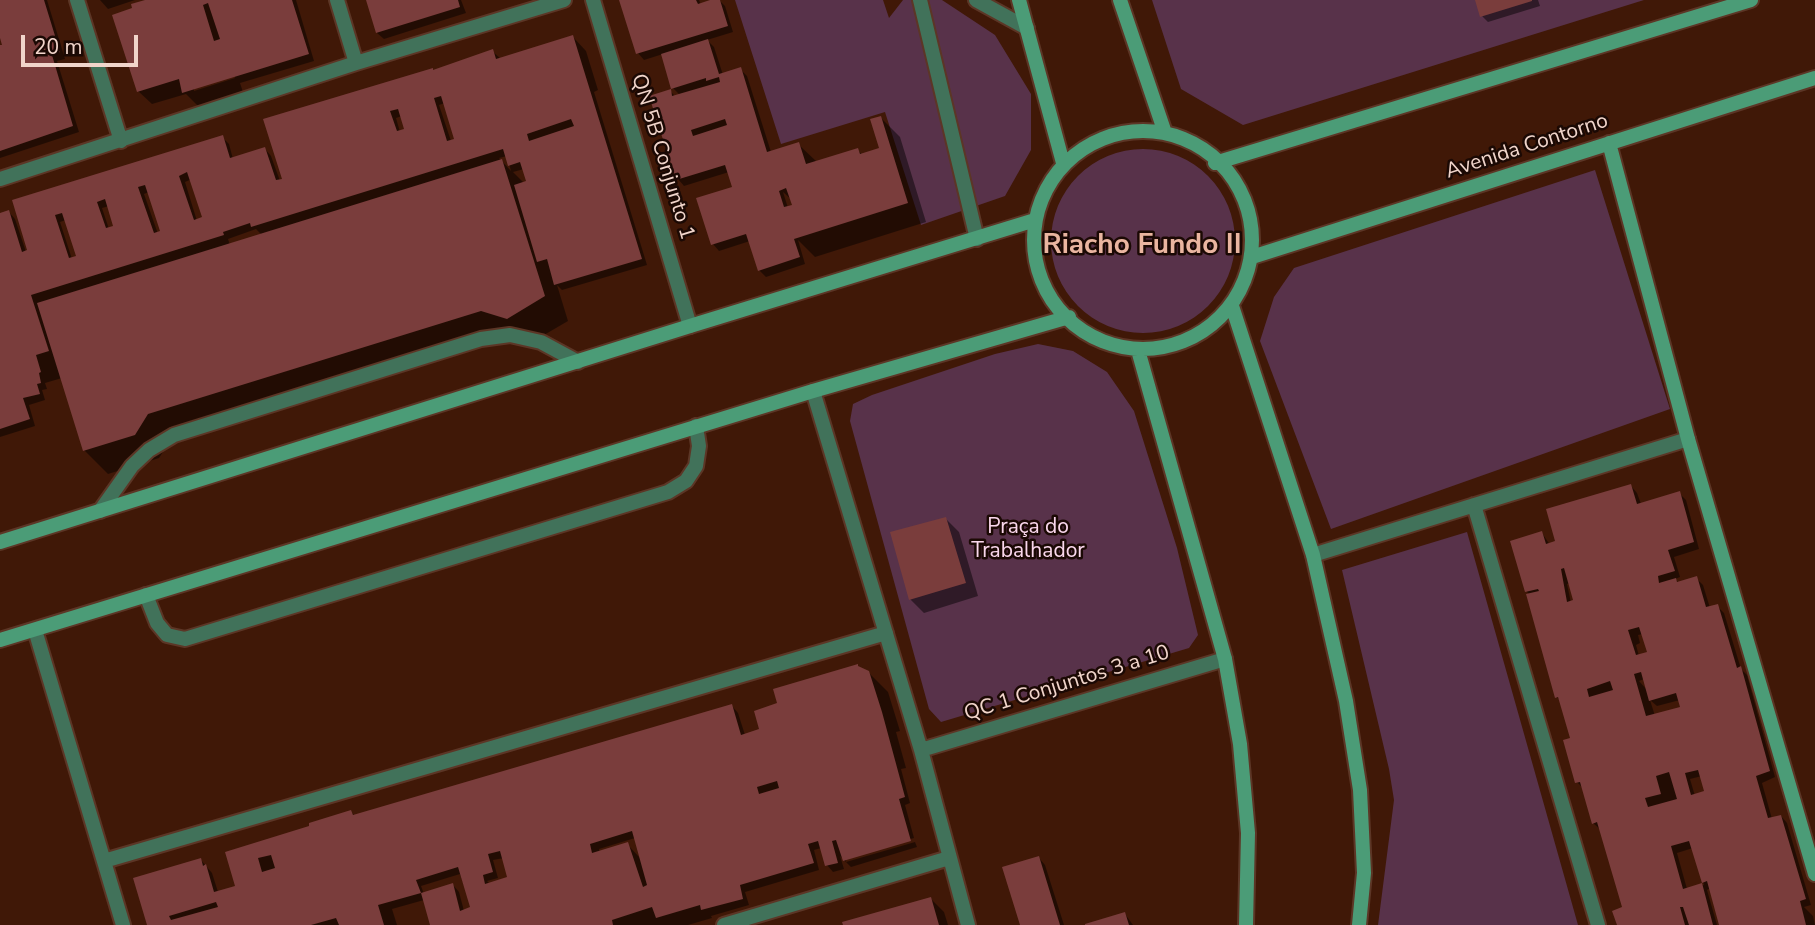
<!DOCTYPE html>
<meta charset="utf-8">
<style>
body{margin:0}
#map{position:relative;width:1815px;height:925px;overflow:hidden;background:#401807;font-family:"Nunito Sans",sans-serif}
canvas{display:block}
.scale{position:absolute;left:21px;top:35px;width:117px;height:32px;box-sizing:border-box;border:4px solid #f1d5cb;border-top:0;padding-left:9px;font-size:21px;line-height:24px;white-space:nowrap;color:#f1d5cb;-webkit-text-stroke:5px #1b0904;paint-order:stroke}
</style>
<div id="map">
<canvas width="1815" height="925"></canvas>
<div class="scale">20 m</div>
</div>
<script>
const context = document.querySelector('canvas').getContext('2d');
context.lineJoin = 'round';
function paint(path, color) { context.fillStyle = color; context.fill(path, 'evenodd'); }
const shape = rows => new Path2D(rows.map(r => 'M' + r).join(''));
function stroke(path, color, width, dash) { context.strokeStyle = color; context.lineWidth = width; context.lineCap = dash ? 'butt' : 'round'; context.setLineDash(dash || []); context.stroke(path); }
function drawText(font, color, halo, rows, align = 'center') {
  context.font = font + ' "Nunito Sans",sans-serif'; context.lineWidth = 5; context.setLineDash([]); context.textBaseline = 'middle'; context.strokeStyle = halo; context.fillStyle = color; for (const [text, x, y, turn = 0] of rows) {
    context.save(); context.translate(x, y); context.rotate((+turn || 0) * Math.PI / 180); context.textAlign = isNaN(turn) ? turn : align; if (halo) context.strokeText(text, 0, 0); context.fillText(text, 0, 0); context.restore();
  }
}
const green = shape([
 [735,0,883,0,889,18,903,0,942,0,995,35,1031,94,1031,150,1005,196,921,225,885,112,781,144],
 [1152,0,1644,0,1243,125,1181,89],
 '1051 241a92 92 0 1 1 184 0a92 92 0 1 1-184 0Z',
 [1595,170,1670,409,1331,529,1260,341,1274,297,1294,268],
 [1038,344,1073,351,1107,372,1134,411,1177,548,1198,635,1189,648,941,722,929,709,850,421,853,404,872,395,995,354],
 [1467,532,1578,925,1378,925,1394,800,1389,769,1342,570]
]);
const shadow = shape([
 [0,0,47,0,65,59,57,61,79,132,0,158,0,47,4,46,0,33],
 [100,0,135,0,108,9],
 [152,0,296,0,314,61,240,83,245,98,203,111,186,94,152,104,138,91],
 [234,75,235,78,194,91,194,87],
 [368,0,461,0,466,13,384,39,377,33],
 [620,0,699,0,701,5,719,0,725,6,733,32,707,40,714,47,723,75,740,69,747,76,771,152,798,144,817,162,857,150,863,155,881,150,881,118,900,137,926,222,815,257,798,240,805,264,766,277,759,270,750,241,719,251,713,244,734,188,729,172,684,186,678,179,670,91,676,97,680,95,673,88,663,54,644,60,638,53],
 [783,192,793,201,794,206,788,208],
 [1477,0,1538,0,1540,6,1488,22,1482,16],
 [573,37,586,51,598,90,594,92,647,265,562,290,557,285,568,321,532,342,507,334,172,438,159,458,108,474,84,450,62,378,45,383,47,389,42,390,45,400,29,405,35,426,0,437,0,215,9,212,15,219,26,252,29,251,14,202,222,137,229,144,233,159,265,149,271,156,280,181,284,180,266,120,477,58,492,51,501,59],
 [445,103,457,140,451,141,439,105],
 [402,116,406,130,400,132,396,118],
 [507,156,511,171,499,158],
 [524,169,528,182,523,182,513,172],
 [192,179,204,218,197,221,185,182],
 [149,192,163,233,158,234,144,194],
 [109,206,116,228,109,229,102,208],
 [66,220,78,257,72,259,60,222],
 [256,229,262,235,230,245,228,239],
 [1631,486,1637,493,1641,504,1679,493,1686,500,1699,549,1674,557,1680,577,1675,579,1679,583,1696,578,1703,585,1710,608,1717,606,1724,613,1741,669,1747,675,1775,777,1762,783,1772,819,1781,816,1787,823,1811,905,1804,907,1813,916,1815,925,1721,925,1710,888,1707,890,1717,925,1618,925,1625,908,1602,831,1593,823,1584,789,1577,782,1574,739,1561,701,1557,697,1530,595,1527,592,1542,533,1550,545,1555,543],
 [1570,583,1576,601,1571,603,1567,584],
 [1643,634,1649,653,1639,656,1636,645,1640,643,1638,635],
 [1644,679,1647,690,1639,681],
 [1650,700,1657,706,1680,700,1682,708,1655,716],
 [1702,776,1706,792,1695,796,1690,779],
 [1693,848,1704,885,1687,889,1677,853],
 [945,518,959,532,978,596,924,613,910,599],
 [868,672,888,692,900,731,896,732,906,768,901,769,910,803,905,805,914,838,846,858,846,862,840,856,844,869,833,872,827,865,821,848,814,850,819,870,745,892,749,905,711,916,712,918,688,925,432,925,424,900,392,909,397,925,148,925,201,860,212,873,218,892,238,892,227,853,309,828,351,812,355,816,732,706,738,713,745,735,761,731],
 [635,838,640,858,627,844,600,852,599,849],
 [504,858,511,884,490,884,487,881,498,878,493,860],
 [460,874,472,909,464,911,459,892,453,885,424,894,421,886],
 [915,842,917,847,851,867,846,862],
 [1039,858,1045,865,1064,925,1022,925],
 [931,899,944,912,948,925,845,925],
 [1125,914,1133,925,1089,925]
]);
const building = shape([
 [0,0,44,0,60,52,52,55,73,126,0,151,0,45,2,45,0,38],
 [145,0,292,0,309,54,182,93,179,79,137,92,112,15,132,8,131,4],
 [208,3,220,39,214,41,203,5],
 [366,0,458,0,460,7,376,33],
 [619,0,696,0,698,4,710,0,720,0,728,26,636,54],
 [1475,0,1532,0,1532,1,1480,17],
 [573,35,642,259,554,285,547,259,537,262,514,185,526,181,520,162,508,166,503,149,251,227,250,223,223,232,224,235,31,295,49,351,36,355,41,372,39,373,41,383,37,384,40,394,23,398,30,419,0,429,0,213,9,210,22,252,27,250,12,200,223,135,230,158,265,147,276,180,282,179,263,119,433,68,433,70,493,49,496,59],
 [441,96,454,139,447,141,434,98],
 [398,109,404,129,397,131,390,111],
 [571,119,574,126,529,141,527,134],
 [187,172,202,217,194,220,179,176],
 [145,185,160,231,154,233,138,187],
 [105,199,113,226,106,228,97,202],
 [62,213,76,256,69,258,55,215],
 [708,39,719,74,741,67,767,152,799,142,806,164,858,148,860,154,879,148,870,119,881,116,908,203,794,239,800,257,758,271,746,234,711,245,696,198,732,187,725,165,676,180,649,96,671,89,672,96,720,82,719,77,706,81,706,78,671,89,661,54],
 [725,119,727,125,693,136,691,130],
 [786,188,792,205,784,207,779,191],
 [502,159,545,296,507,319,481,311,148,414,135,435,83,451,37,303],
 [1631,484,1637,504,1680,491,1694,542,1668,550,1675,571,1658,576,1659,583,1676,578,1677,582,1697,576,1706,607,1718,604,1737,668,1741,666,1770,771,1756,776,1768,818,1781,815,1806,899,1800,901,1806,925,1719,925,1707,881,1702,883,1689,841,1671,846,1683,889,1702,883,1713,925,1689,925,1683,907,1680,907,1685,925,1617,925,1612,911,1622,907,1597,822,1592,824,1580,782,1575,783,1563,740,1570,738,1558,697,1555,698,1526,594,1539,591,1538,589,1525,592,1510,541,1542,531,1546,544,1555,541,1546,509],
 [1564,568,1573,600,1567,602,1561,569],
 [1639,627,1647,652,1636,655,1628,630],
 [1641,672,1649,701,1676,693,1680,707,1646,716,1634,674],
 [1610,681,1613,690,1589,697,1587,689],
 [1698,770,1704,791,1691,795,1685,773],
 [1669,772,1677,799,1648,807,1645,798,1661,794,1656,776],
 [946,517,966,583,909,600,890,532],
 [858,664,858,666,869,671,882,712,905,797,899,799,911,841,843,861,836,840,832,841,838,863,825,866,818,841,808,844,814,863,740,885,743,899,701,910,700,905,656,918,652,907,612,920,613,925,430,925,421,893,453,883,460,911,470,907,458,867,416,880,421,893,378,905,384,925,339,925,336,918,311,925,147,925,133,878,201,858,203,866,206,864,214,892,235,886,225,852,309,826,309,823,351,810,353,815,732,704,741,735,759,729,754,711,777,703,773,689],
 [777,781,779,788,759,794,757,787],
 [632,831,647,885,643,887,628,842,592,853,590,844],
 [500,851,507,877,485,884,483,875,493,872,488,854],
 [271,855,275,868,262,872,258,858],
 [216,902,218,907,171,920,169,916],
 [1039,856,1060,925,1020,925,1002,867],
 [931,897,939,925,843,925,842,922],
 [1125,912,1129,925,1085,925,1085,924]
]);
const lane = shape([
 [920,0,977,239],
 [976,0,1027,28],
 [100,511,132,466,149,450,174,435,481,339,510,335,541,342,578,362],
 [146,595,157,623,167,635,185,639,668,492,686,481,696,466,699,446,696,426]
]);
const street = shape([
 [77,0,121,141],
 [337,0,356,63],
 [593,0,690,326],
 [0,179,356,63,564,0],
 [813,391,921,750,968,925],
 [1474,505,1598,925],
 [1313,555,1688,439],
 [35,630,123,925],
 [921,750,1225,659],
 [104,861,886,633],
 [724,925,949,858]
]);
const secondary = shape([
 [1019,0,1063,163],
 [1120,0,1164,130],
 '1034 240a109 109 0 1 1 218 0a109 109 0 1 1-218 0Z',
 [1609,143,1688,439,1815,874],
 [1215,163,1751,0],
 [1252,257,1815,78],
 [1232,306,1313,555,1346,701,1360,790,1364,873,1359,925],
 [1138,350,1225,659,1240,744,1248,833,1246,925],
 [0,542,690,326,1035,220],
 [0,640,813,391,1069,317]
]);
const streetNames = [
 ["Avenida Contorno",1527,147,-18],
 ["QN 5B Conjunto 1",662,157,73],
 ["QC 1 Conjuntos 3 a 10",1067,684,-17]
];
const parkNames = [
 ["Praça do",1028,528],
 ["Trabalhador",1028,552]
];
const districtNames = [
 ["Riacho Fundo II",1142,246]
];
paint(green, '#58324a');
paint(shadow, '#0007');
paint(building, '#7a3d3c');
stroke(lane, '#5c3626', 18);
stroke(street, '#5c3626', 18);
stroke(secondary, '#5c3626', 18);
stroke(lane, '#41725a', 14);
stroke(street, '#41725a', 14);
stroke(secondary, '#4b9c77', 14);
drawText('21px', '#f1d5cb', '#1b0904', streetNames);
drawText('21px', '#fad7ec', '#1b0904', parkNames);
drawText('bold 28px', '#eab5a0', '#1b0904', districtNames);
</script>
